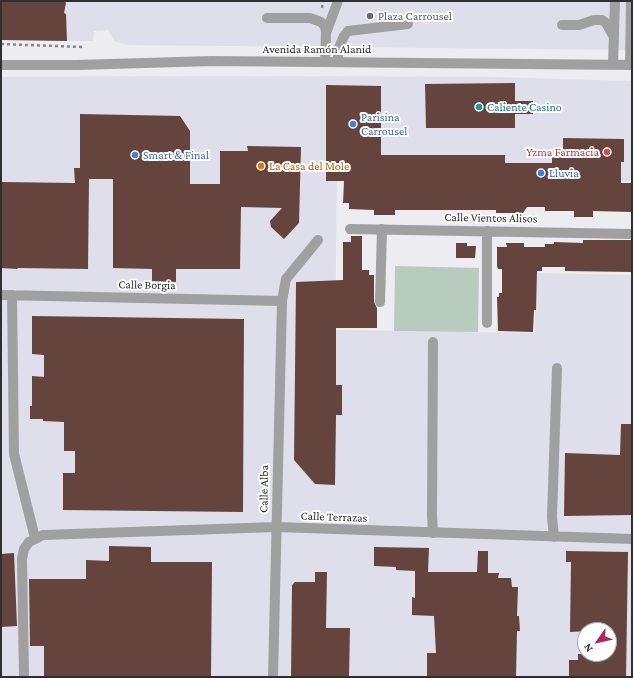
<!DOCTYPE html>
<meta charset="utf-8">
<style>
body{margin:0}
#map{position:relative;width:633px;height:678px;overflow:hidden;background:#ececf1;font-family:"Crimson Pro",serif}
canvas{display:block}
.frame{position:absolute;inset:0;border:2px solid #2f2f31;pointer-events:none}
.north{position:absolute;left:577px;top:622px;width:40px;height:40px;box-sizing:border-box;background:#fff;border:1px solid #acacad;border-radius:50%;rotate:236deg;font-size:11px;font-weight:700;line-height:16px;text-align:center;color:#2f2f31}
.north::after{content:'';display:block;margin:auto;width:14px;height:18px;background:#b52656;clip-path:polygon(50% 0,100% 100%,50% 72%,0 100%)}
</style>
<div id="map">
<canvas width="633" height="678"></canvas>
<div class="frame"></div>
<div class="north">N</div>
</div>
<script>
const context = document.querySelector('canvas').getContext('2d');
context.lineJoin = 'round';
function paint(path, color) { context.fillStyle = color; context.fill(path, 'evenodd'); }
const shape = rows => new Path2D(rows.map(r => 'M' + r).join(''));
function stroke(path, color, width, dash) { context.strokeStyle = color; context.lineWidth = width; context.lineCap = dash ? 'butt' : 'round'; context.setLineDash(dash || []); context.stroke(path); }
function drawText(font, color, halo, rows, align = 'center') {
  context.font = font + ' "Crimson Pro",serif'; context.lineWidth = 4; context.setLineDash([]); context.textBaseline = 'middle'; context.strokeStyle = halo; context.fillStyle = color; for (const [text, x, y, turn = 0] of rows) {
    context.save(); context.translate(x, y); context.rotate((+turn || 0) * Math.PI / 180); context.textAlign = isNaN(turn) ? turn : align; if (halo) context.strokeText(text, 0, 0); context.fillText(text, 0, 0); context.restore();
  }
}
const built = shape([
 [1,1,632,1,632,50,127,45,114,41,108,30,94,31,93,41,67,41],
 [212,76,492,77,632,81,632,181,337,181,335,330,535,333,535,273,632,275,632,677,1,677,1,77],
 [585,630,609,630,609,654,585,654]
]);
const green = shape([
 [395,266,479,268,478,332,394,331]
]);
const building = shape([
 [1,1,64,1,66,3,64,13,66,14,67,41,1,40],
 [515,83,515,101,533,101,533,114,515,114,515,128,426,128,425,84],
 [326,85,381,86,381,155,505,155,505,163,552,163,552,155,563,155,563,138,624,139,624,162,621,162,621,183,632,183,632,212,593,211,593,217,574,217,574,211,545,211,545,207,527,207,523,213,496,213,496,210,395,210,395,215,374,215,374,210,349,209,349,203,343,203,344,181,326,181],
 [80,114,180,116,190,131,190,184,220,184,220,151,248,151,247,146,301,147,299,223,284,239,271,227,270,221,282,208,241,207,240,269,176,269,176,282,152,281,152,269,113,268,113,179,89,179,88,269,18,268,17,269,1,268,1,182,75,183,74,168,80,168],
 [351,236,362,236,362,270,369,270,369,275,374,275,374,302,377,308,377,328,336,328,336,385,342,385,342,415,336,415,335,485,315,484,294,460,296,282,343,280,343,242,351,242],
 [583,240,632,240,632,272,565,271,565,267,542,267,542,271,537,271,536,310,534,310,533,332,498,331,497,297,499,297,499,293,502,293,502,269,498,269,497,266,497,247,507,247,506,243,524,243,524,247,545,247,545,244,554,244,554,242,583,243],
 [456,243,467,243,467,246,476,246,475,258,456,258],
 [32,316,244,319,243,512,63,510,63,473,75,473,75,451,64,451,64,422,43,421,43,419,30,419,30,406,32,406,32,376,44,377,44,355,32,354],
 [621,424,632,424,632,515,564,516,565,453,620,455],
 [109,546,151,547,151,562,212,562,211,677,44,677,44,646,30,646,29,579,86,579,86,560,109,561],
 [374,547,429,548,428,572,477,572,478,551,488,551,488,573,499,573,498,578,511,578,512,587,518,587,517,616,519,616,520,631,517,631,516,677,427,677,427,653,436,653,434,616,412,615,412,597,415,598,415,571,396,570,396,567,374,566],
 [566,551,628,552,626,677,569,677,569,660,578,660,578,654,609,654,609,630,570,632,571,562,566,562],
 [14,553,17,626,1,627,1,554],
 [315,572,327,572,326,628,350,628,349,677,291,677,292,585,295,582,315,582]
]);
const path = shape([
 [322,8,323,1],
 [1,44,83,47]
]);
const minor = shape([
 [267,18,310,18,321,22,325,26,326,33],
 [562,25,579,25,594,20,602,20,606,23,614,37],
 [325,62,326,33,338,1],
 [338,62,338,50,344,36,348,31,408,24],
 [1,65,77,65,212,61,632,65],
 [613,65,615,1],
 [630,65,631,1],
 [350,229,632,234],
 [1,295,282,301],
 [12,295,14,454,35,538],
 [380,302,382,229],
 [487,323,487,231],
 [433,533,432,515,433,342],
 [554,537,552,517,557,368],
 [24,677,22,559,24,549,29,542,43,535,276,527,632,539],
 [273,677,282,301,286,279,318,240]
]);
const markers = [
 [370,16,4,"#5c6f8a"],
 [479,107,4,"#0f9aa8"],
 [353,124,4,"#3f7fe0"],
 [607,152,4,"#e0444e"],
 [135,155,4,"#3f7fe0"],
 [261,166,4,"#e8710a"],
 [541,173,4,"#3f7fe0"]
];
const serviceNames = [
 ["Plaza Carrousel",378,16]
];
const streetNames = [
 ["Avenida Ramón Alanid",317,49],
 ["Calle Vientos Alisos",491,218,1],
 ["Calle Borgia",147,285,1],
 ["Calle Alba",264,489,-89],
 ["Calle Terrazas",334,517,2]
];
const cultureNames = [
 ["Caliente Casino",487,107]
];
const shopNames = [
 ["Parisina",361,117],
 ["Carrousel",361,131],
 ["Smart & Final",143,155],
 ["Lluvia",549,173]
];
const healthNames = [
 ["Yzma Farmacia",599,152]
];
const foodNames = [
 ["La Casa del Mole",269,166]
];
paint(built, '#dedfeb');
paint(green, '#b7ccbe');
paint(building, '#64443d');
stroke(path, '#868689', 2.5, [3, 3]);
stroke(minor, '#9fa09f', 10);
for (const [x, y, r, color] of markers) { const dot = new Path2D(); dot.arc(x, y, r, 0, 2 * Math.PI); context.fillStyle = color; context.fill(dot); stroke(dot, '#fff', 1.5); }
drawText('12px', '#4e5e75', '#fff', serviceNames, 'left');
drawText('12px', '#2f2f31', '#fff', streetNames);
drawText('12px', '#0d838f', '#fff', cultureNames, 'left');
drawText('12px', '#366cbe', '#fff', shopNames, 'left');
drawText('12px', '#be3a42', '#fff', healthNames, 'right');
drawText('12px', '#c56008', '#fff', foodNames, 'left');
</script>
